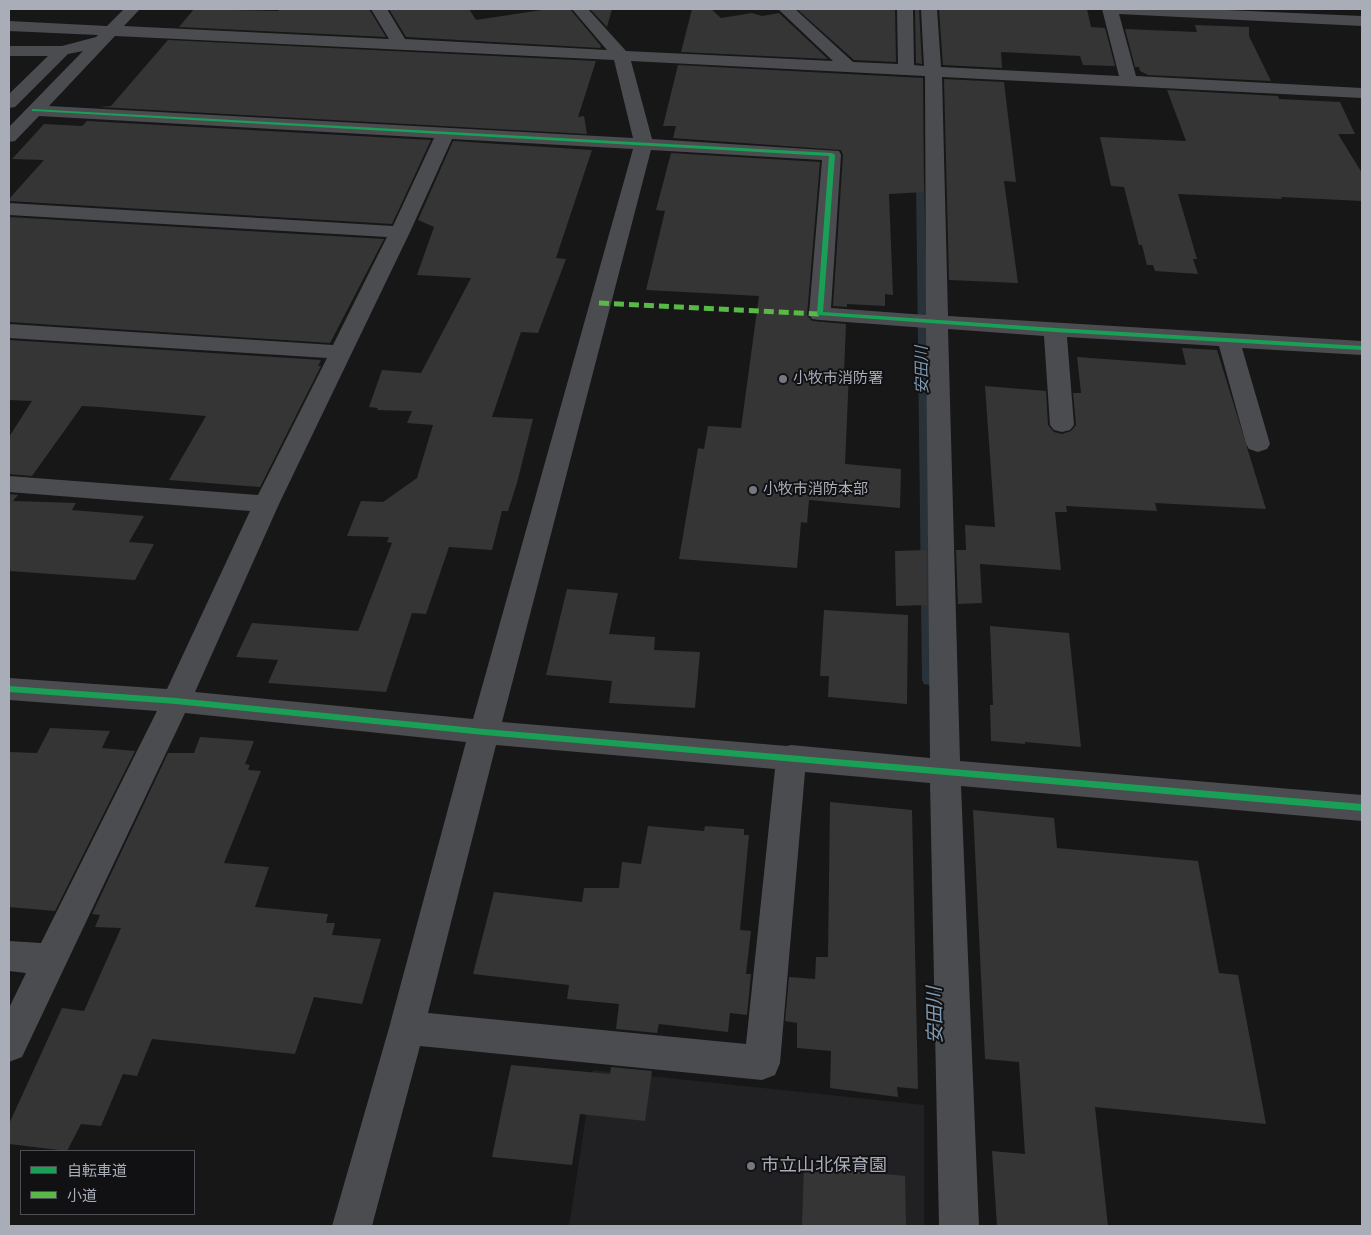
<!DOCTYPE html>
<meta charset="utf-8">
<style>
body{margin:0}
#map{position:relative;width:1371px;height:1235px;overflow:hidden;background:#171717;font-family:"DM Sans","Noto Sans JP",sans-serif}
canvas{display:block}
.frame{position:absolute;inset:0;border:10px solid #a8adb8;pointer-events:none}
.legend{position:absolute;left:20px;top:1150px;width:175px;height:65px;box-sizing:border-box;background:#111113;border:1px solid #4d4f55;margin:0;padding:6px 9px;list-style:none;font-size:15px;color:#a8adb8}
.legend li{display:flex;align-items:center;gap:10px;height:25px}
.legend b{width:25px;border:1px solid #4d4f55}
</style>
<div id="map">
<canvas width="1371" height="1235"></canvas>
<div class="frame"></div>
<ul class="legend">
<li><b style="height:6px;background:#1a9f57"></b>自転車道</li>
<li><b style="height:6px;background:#58b947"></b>小道</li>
</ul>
</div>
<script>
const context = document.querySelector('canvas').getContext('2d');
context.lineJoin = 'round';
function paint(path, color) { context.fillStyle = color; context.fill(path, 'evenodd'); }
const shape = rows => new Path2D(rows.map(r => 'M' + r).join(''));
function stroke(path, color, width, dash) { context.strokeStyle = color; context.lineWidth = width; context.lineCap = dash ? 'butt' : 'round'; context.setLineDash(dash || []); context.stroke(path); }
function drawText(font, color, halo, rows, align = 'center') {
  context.font = font + ' "DM Sans","Noto Sans JP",sans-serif'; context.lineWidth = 4; context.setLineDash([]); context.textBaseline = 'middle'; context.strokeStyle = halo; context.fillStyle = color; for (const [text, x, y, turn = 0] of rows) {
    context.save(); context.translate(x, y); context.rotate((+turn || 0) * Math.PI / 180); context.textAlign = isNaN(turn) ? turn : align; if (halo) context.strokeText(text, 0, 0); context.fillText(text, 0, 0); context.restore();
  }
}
const built = shape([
 [593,1070,924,1105,924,1226,569,1226]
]);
const stream = shape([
 [920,174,924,177,936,680,934,684,929,685,924,684,922,680,916,177,920,174]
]);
const building = shape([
 [194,9,278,11,280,9,369,9,386,37,179,27],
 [389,9,469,9,476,20,548,9,570,9,601,46,600,48,406,37],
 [590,9,612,9,607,27],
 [692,9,711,9,721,18,752,13,762,16,779,13,828,59,681,52],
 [804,9,895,9,896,62,854,60,798,10],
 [915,9,919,9,922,64,916,63],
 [939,9,1087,9,1091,27,1105,28,1115,66,1083,65,1080,56,1001,52,1002,68,943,65],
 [1195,25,1249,27,1249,36,1271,81,1148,75,1140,71,1139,67,1135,67,1125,29,1197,32],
 [168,40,596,61,578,117,584,116,587,134,99,107,111,106],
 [678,65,923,78,924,192,889,194,893,295,885,294,885,306,847,304,847,307,833,306,843,155,841,150,673,138,676,126,663,126],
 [944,79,1004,82,1016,182,1004,181,1018,283,949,280],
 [1167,90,1278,96,1279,99,1340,102,1355,134,1338,134,1362,173,1362,201,1281,197,1282,199,1178,194,1197,259,1193,259,1198,274,1155,271,1153,265,1147,265,1142,245,1139,245,1124,187,1111,186,1100,137,1186,141],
 [87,121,431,140,392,224,9,201,9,199,44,160,12,159,44,124,82,126],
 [453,141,592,150,556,258,566,259,538,333,521,332,492,417,533,419,517,483,508,511,502,511,492,550,449,547,426,614,412,613,386,692,268,683,278,660,236,657,252,623,358,631,392,543,387,542,389,537,347,536,361,501,383,502,417,478,433,425,407,423,412,411,377,410,378,408,369,407,382,370,421,373,471,278,417,275,434,227,418,220],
 [671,153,820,162,807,315,812,321,846,324,844,372,849,373,845,464,901,469,900,508,809,500,807,523,801,522,797,568,679,559,698,448,704,449,708,426,741,428,759,296,646,290,665,211,656,210],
 [9,217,384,239,330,343,9,322],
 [9,340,321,360,318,366,321,366,260,487,169,480,206,416,99,407,82,406,32,476,9,474,9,437,32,401,9,400],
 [1182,348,1217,350,1266,509,1155,503,1157,511,1066,506,1067,512,1055,512,1061,570,980,564,982,603,958,604,956,550,966,550,965,525,995,527,985,386,1046,391,1048,425,1054,432,1062,434,1071,431,1076,425,1073,393,1081,393,1077,357,1186,365],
 [9,494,18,495,13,501,76,503,72,510,144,516,129,542,154,544,135,580,9,571],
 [926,550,927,605,896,606,895,551],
 [567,589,618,593,609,634,655,637,654,650,700,652,695,708,609,703,612,681,546,675],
 [824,610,908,615,907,704,828,697,829,676,820,676],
 [990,626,1069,633,1081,747,1025,742,1025,744,991,741,990,705,993,705],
 [50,728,110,731,102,748,135,751,55,911,9,907,9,752,37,753],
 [200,737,254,741,245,764,250,765,248,770,261,771,224,863,269,867,255,907,328,914,326,923,335,923,332,935,381,939,362,1004,314,997,295,1054,152,1039,137,1076,123,1074,101,1126,81,1124,67,1151,9,1144,9,1124,62,1008,84,1011,121,928,95,927,100,915,92,914,168,753,194,753],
 [830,802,912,810,918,1089,897,1087,898,1097,830,1088,831,1051,797,1048,797,1023,785,1021,789,977,815,979,816,957,828,957],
 [973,810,1054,818,1057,848,1198,861,1219,973,1238,975,1266,1124,1095,1107,1108,1226,997,1226,992,1151,1025,1154,1019,1062,985,1059],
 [648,826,704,831,705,826,744,829,744,835,749,835,740,930,751,931,746,974,751,974,747,1015,730,1013,728,1032,659,1024,657,1033,616,1029,619,1004,567,999,569,985,473,974,494,892,582,902,584,888,619,888,622,862,641,864],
 [511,1065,610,1074,611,1067,652,1071,645,1121,580,1114,572,1165,492,1157],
 [804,1166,905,1176,906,1226,802,1226]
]);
const minor = shape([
 [124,9,140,9,124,26,389,39,371,9,387,9,405,39,607,50,572,9,588,9,626,51,833,61,778,9,795,9,853,62,898,64,897,9,913,9,914,65,924,66,921,9,937,9,941,67,1119,76,1102,9,1204,9,1362,16,1362,26,1119,14,1136,76,1362,88,1362,98,942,77,948,316,1362,341,1362,355,1242,348,1270,444,1267,449,1258,452,1249,449,1246,444,1219,346,1067,337,1074,425,1070,430,1062,432,1054,430,1050,425,1044,336,948,329,960,761,1362,795,1362,821,961,786,979,1226,939,1226,930,783,805,772,780,1063,775,1075,762,1080,420,1046,372,1226,332,1226,389,1028,466,742,185,713,22,1057,9,1062,9,1008,26,973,9,971,9,941,41,943,157,711,9,700,9,678,167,689,250,511,9,492,9,476,258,495,327,358,9,338,9,324,333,345,387,237,9,215,9,203,393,226,434,138,39,116,15,141,9,142,9,127,83,51,68,54,15,107,9,108,9,94,48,56,9,56,9,46,62,46,96,37,98,35,9,31,9,21,107,26,124,9],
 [115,36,614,60,633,138,49,106,115,36],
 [631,61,925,76,926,315,831,308,841,155,839,151,652,139,631,61],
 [452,139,633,149,473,719,195,692,279,504,410,232,452,139],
 [651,150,822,160,809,314,812,319,820,320,926,328,930,758,791,745,787,746,502,722,651,150],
 [496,745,775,769,746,1044,428,1013,496,745]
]);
const quiet = shape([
 [599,303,820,314]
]);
const cycleway = shape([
 [32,109,832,153,835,155,823,312,1055,328,1362,346,1362,350,1055,332,818,315,817,314,829,156,34,111,32,111,32,109],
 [9,686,176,698,484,729,1362,804,1362,811,484,735,176,704,9,692,9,686]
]);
const markers = [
 [783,379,5,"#757880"],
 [753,490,5,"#757880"],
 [751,1166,5,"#757880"]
];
const poiNames = [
 ["小牧市消防署",793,379],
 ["小牧市消防本部",763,490]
];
const waterNames = [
 ["安田川",923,370,-91]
];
const nearPoinames = [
 ["市立山北保育園",761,1166]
];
const nearWaternames = [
 ["安田川",936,1015,-91]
];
paint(built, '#212123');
paint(stream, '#2a3239');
paint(building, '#353536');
paint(minor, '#4b4c50');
stroke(quiet, '#58b947', 5, [10, 5]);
paint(cycleway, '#1a9f57');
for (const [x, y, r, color] of markers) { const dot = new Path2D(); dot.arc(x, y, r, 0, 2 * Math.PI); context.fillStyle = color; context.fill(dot); stroke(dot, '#111113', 2); }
drawText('15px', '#a8adb8', '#111113', poiNames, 'left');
drawText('italic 16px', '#7f9bb3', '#111113', waterNames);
drawText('18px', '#a8adb8', '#111113', nearPoinames, 'left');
drawText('italic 19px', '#7f9bb3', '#111113', nearWaternames);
</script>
